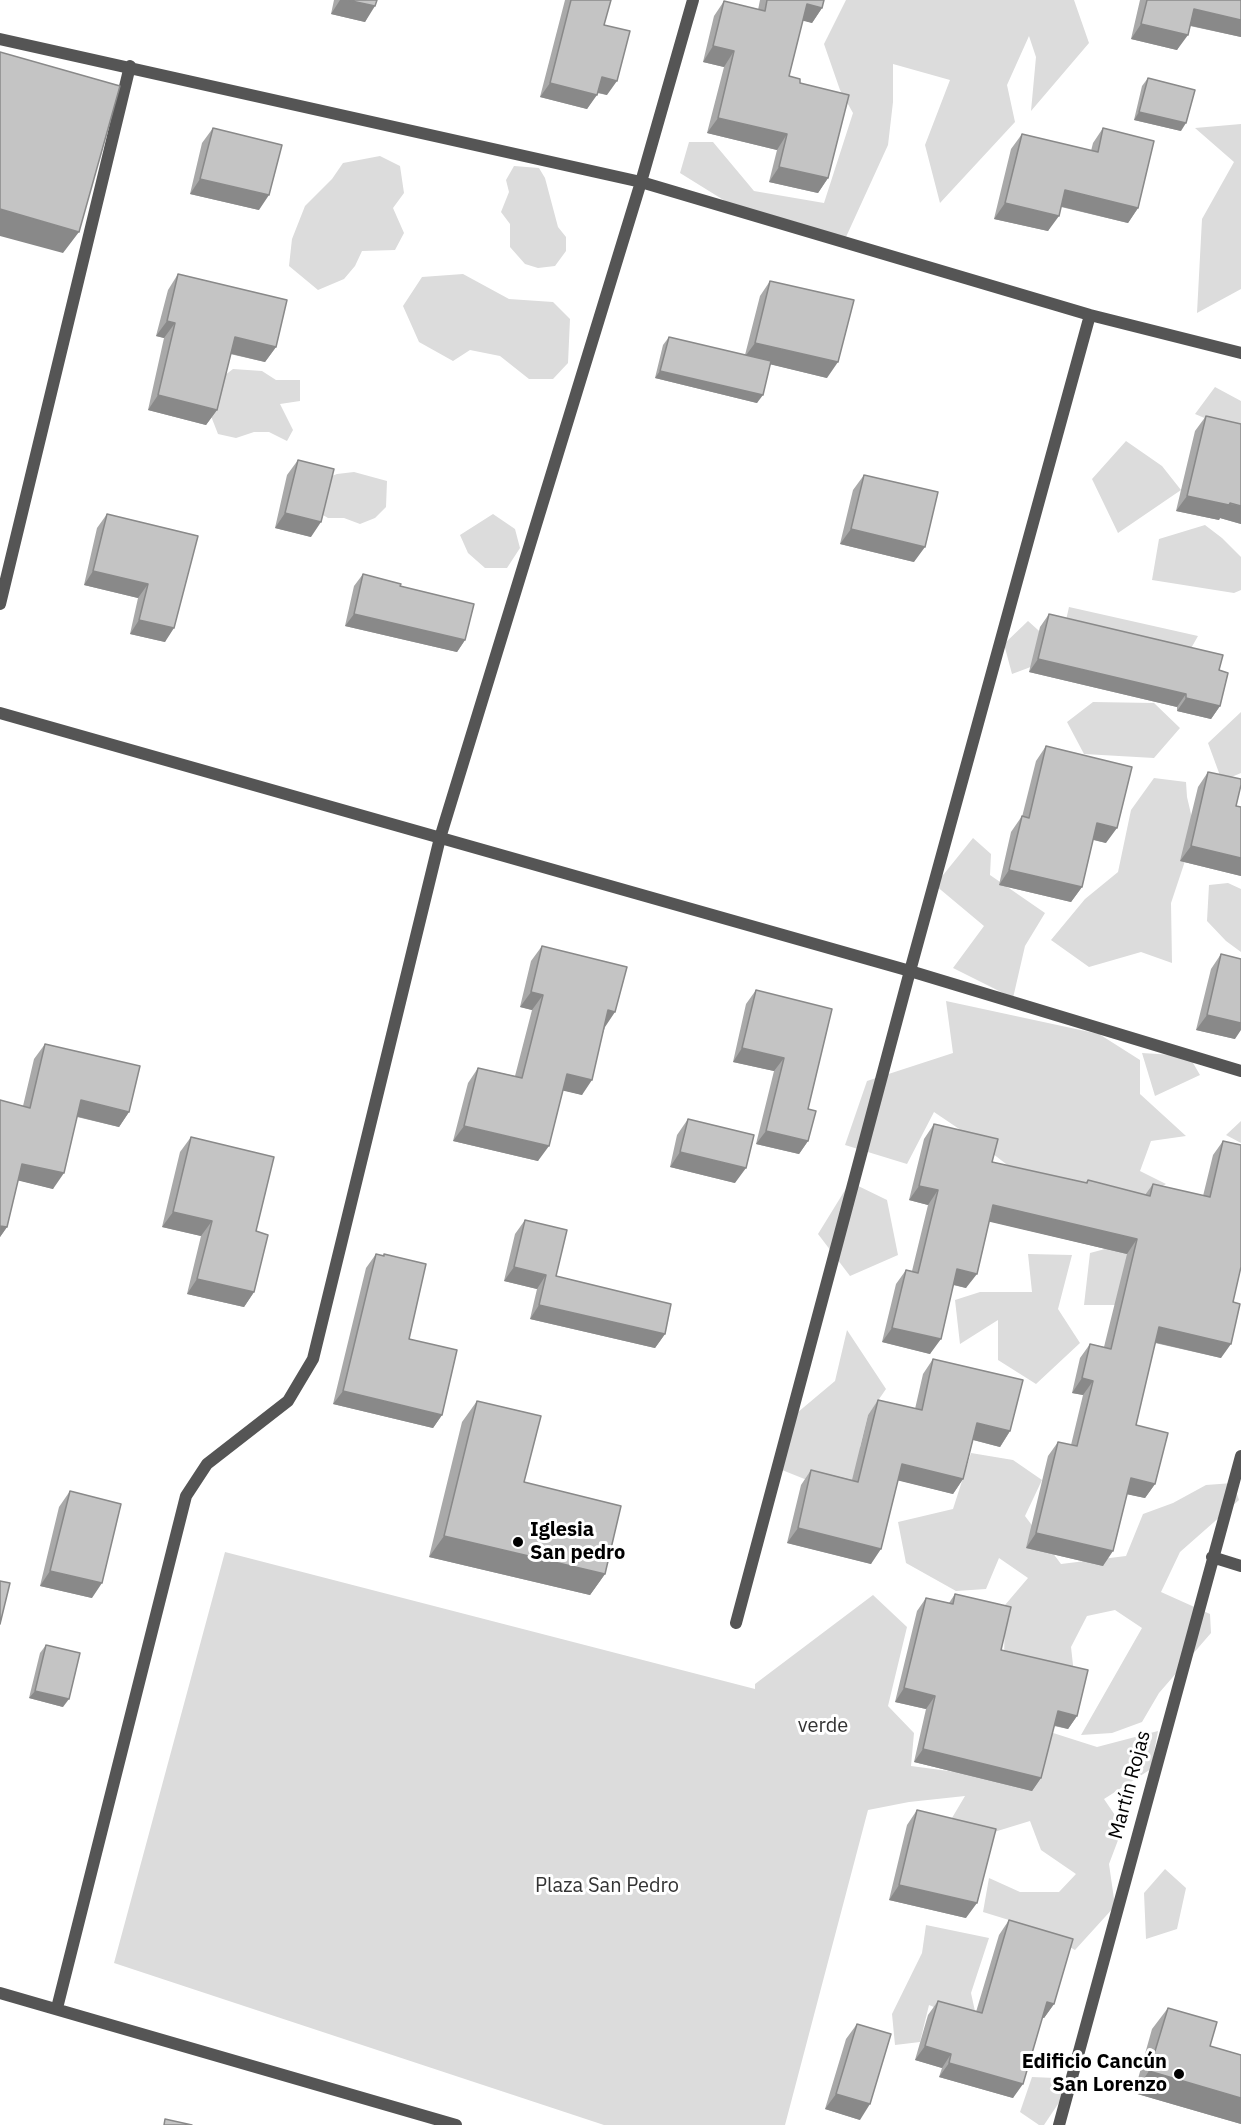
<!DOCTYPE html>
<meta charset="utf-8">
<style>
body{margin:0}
canvas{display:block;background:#fff}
</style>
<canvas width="1241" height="2125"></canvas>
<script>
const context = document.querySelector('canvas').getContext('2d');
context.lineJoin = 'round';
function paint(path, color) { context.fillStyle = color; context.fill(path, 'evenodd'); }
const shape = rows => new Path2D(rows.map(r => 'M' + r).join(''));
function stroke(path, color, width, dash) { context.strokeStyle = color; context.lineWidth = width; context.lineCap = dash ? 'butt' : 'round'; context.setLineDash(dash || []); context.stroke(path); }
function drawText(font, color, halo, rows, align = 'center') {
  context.font = font + ' "IBM Plex Sans",sans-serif'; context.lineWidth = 6; context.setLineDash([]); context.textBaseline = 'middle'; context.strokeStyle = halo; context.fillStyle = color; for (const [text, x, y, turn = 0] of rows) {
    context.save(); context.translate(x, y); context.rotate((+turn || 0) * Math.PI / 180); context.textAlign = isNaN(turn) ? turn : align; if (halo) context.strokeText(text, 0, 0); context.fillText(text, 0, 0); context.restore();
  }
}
const green = shape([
 [846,0,1074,0,1089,43,1031,111,1036,57,1029,36,1007,85,1015,122,940,203,925,145,950,80,893,64,893,102,888,145,846,237,730,204,680,173,689,142,713,142,754,191,824,203,853,113,840,90,824,44],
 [1241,124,1241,289,1197,313,1202,219,1234,162,1195,128],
 [380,156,400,166,404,193,393,208,404,233,395,250,362,251,355,266,344,279,318,290,289,266,292,239,305,206,332,179,343,163],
 [514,166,539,168,545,178,558,227,566,237,566,251,555,266,538,268,525,264,510,247,510,224,501,212,509,192,506,180],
 [463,274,509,299,553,302,570,319,568,363,553,379,529,379,500,356,470,350,453,361,419,342,403,306,422,277],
 [233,369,262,371,276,380,300,380,300,401,280,404,293,430,287,441,269,432,254,432,236,438,218,434,209,411,217,381],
 [1215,387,1241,401,1241,442,1226,427,1195,414],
 [1126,441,1162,466,1181,490,1118,533,1092,479],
 [354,472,387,481,386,507,375,518,360,524,344,518,328,518,306,505,316,482,337,474],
 [493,514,515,529,520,548,507,568,485,568,468,553,460,535],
 [1205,525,1222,538,1241,557,1241,590,1234,593,1152,580,1159,539],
 [1069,607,1198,636,1185,659,1064,629],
 [1028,621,1047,638,1052,659,1012,674,1004,644],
 [1093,702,1154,703,1180,728,1154,758,1084,754,1067,722],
 [1241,712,1241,773,1222,781,1208,743],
 [1154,778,1186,782,1187,797,1195,831,1171,903,1172,963,1141,952,1089,967,1051,940,1085,899,1118,872,1131,810],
 [973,838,991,854,990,875,1045,913,1025,946,1013,998,953,968,984,926,935,885],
 [1228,883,1241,889,1241,952,1226,941,1207,921,1209,885],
 [946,1001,1099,1034,1140,1060,1140,1094,1186,1136,1151,1141,1140,1171,1166,1184,1128,1205,1038,1189,974,1139,934,1112,907,1164,845,1145,867,1081,953,1053],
 [1142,1053,1189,1056,1200,1075,1155,1096],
 [1241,1121,1241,1143,1226,1135],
 [850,1182,887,1200,898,1255,850,1276,818,1234],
 [1120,1245,1149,1251,1115,1305,1084,1305,1090,1253],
 [1028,1254,1072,1255,1058,1309,1080,1343,1036,1384,998,1360,998,1320,960,1344,955,1300,980,1292,1032,1292],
 [847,1330,886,1389,868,1415,860,1447,868,1491,817,1484,782,1470,785,1423,835,1381],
 [971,1453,1013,1460,1042,1480,1025,1516,1061,1564,1126,1556,1143,1514,1173,1503,1206,1485,1233,1483,1239,1500,1180,1552,1161,1592,1210,1614,1211,1633,1159,1693,1142,1722,1112,1733,1081,1735,1142,1628,1115,1610,1087,1616,1071,1647,1075,1683,1025,1724,1097,1747,1158,1731,1151,1769,1104,1799,1123,1827,1109,1864,1115,1906,1075,1950,1035,1928,983,1912,989,1878,1020,1892,1059,1892,1076,1874,1041,1850,1030,1821,981,1836,949,1823,965,1796,909,1802,868,1810,785,2125,604,2125,114,1963,225,1552,755,1689,755,1684,873,1595,907,1627,888,1706,914,1733,911,1766,956,1772,1004,1662,1005,1605,1028,1578,999,1558,986,1589,956,1591,906,1563,898,1522,953,1509],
 [1165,1869,1186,1888,1177,1929,1146,1939,1144,1893],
 [926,1925,989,1938,971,1993,978,2025,929,2005,920,2042,895,2045,892,2014,922,1953],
 [1032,2077,1055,2078,1066,2092,1044,2125,1039,2125,1020,2112]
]);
const minor = shape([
 [0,39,641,182,1090,315,1241,353],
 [0,604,130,66],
 [1212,1557,1241,1566],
 [736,1623,910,971,1090,315],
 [0,1993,456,2125],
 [57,2008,186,1496,207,1464,288,1401,313,1359,440,838,641,182,693,0],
 [1059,2125,1241,1456]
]);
const tertiary = shape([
 [0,713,910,971,1241,1071]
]);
const wall = shape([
 [334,0,377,0,365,22,331,14],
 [565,0,611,0,604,25,607,95,597,93,587,109,540,97],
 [760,0,824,0,822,8,812,23,803,20,789,76,800,83,828,178,818,193,769,182,777,150,707,133,724,67,703,62,714,16,724,1,758,10],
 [1140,0,1241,0,1241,37,1190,26,1177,50,1131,39],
 [1148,78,1181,131,1134,120,1142,86],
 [213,128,259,210,190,194,202,143],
 [1103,128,1138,208,1128,223,1061,207,1048,231,994,219,1011,149,1022,134,1091,151,1093,143],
 [178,274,276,347,265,362,230,354,217,410,206,425,148,410,164,338,156,336,168,290],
 [770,281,827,378,770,364,757,403,655,378,663,345,669,337,745,355,760,296],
 [1206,416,1241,424,1241,524,1220,518,1219,520,1176,511,1195,431],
 [298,460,311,537,275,528,287,475],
 [864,475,914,562,840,544,853,490],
 [107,514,198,536,165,642,130,634,138,598,84,585,97,528],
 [363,574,400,586,465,640,457,652,345,626,354,586],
 [1049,614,1219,670,1220,706,1211,719,1177,711,1177,707,1029,672,1040,627],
 [1046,746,1106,843,1093,840,1082,887,1071,902,999,885,1011,832,1022,816,1022,817,1036,761],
 [1208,772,1236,806,1241,807,1241,876,1180,861,1198,787],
 [542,946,605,1027,582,1095,563,1090,538,1161,453,1141,468,1083,478,1068,515,1076,532,1010,520,1007,531,961],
 [1221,954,1235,1039,1196,1030,1211,969],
 [756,990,808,1109,808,1141,799,1154,756,1144,774,1071,733,1062,746,1004],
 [45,1044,129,1112,119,1127,77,1117,53,1189,18,1180,7,1227,0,1237,0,1100,23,1106,34,1059],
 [688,1119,735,1183,670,1167,677,1135],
 [934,1124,992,1162,1085,1183,1088,1180,1145,1195,1153,1184,1203,1196,1213,1155,1223,1141,1233,1302,1221,1358,1155,1343,1136,1425,1155,1484,1145,1498,1127,1494,1103,1566,1026,1548,1048,1456,1058,1442,1071,1445,1083,1395,1072,1393,1080,1358,1090,1344,1104,1347,1127,1254,989,1221,966,1288,953,1285,930,1354,882,1342,896,1284,906,1270,912,1271,928,1205,909,1200,924,1139],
 [191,1137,256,1231,254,1292,244,1307,187,1294,201,1236,162,1227,180,1152],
 [525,1220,556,1276,665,1334,655,1348,530,1319,537,1289,504,1281,515,1234],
 [376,1254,383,1256,384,1254,409,1339,442,1415,433,1428,333,1404,366,1268],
 [933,1359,1010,1431,1000,1447,973,1440,963,1479,953,1494,898,1480,871,1564,787,1543,801,1485,811,1470,852,1480,868,1415,878,1400,915,1409,923,1374],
 [477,1401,524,1482,605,1574,590,1595,429,1557,462,1422],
 [70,1491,92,1598,40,1586,59,1507],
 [955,1594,1001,1650,1077,1716,1068,1729,1054,1726,1041,1778,1032,1791,914,1762,926,1709,895,1702,917,1611,926,1598,949,1603],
 [46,1645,63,1707,29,1698,40,1653],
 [917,1810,966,1918,889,1900,907,1825],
 [1009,1920,1054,2004,1044,2018,1042,2017,1013,2098,939,2077,942,2068,915,2060,928,2015,938,2001,976,2012,999,1935],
 [1168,2008,1210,2046,1241,2055,1241,2124,1134,2093,1152,2029],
 [857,2024,860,2120,825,2109,846,2039]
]);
const shadedWall = shape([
 [340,0,347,0,375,6,365,22,331,14],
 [807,4,822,8,812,23,796,19],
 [1194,9,1241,20,1241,37,1183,24],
 [1141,24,1188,35,1177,50,1131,39],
 [713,46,734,51,724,67,703,62],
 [602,77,617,81,607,95,592,91],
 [550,83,597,95,587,109,540,97],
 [1139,112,1186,123,1181,131,1134,120],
 [718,118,787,134,777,150,707,133],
 [779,167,828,178,818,193,769,182],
 [200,179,269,195,259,210,190,194],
 [1065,190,1138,208,1128,223,1055,205],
 [1005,203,1059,216,1048,231,994,219],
 [0,209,79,232,63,253,0,236],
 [167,321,175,323,164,338,156,336],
 [235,337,276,347,265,362,224,352],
 [755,343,838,362,827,378,744,358],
 [660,371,763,395,757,403,655,378],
 [158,395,217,410,206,425,148,410],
 [1187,496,1241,506,1241,524,1220,518,1219,520,1176,511],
 [285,513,321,522,311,537,275,528],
 [851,529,925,547,914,562,840,544],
 [93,571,148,584,138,598,84,585],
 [354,614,465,640,457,652,345,626],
 [139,620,174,628,165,642,130,634],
 [1038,659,1186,694,1177,707,1029,672],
 [1186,698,1220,706,1211,719,1177,711],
 [1097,823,1117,828,1106,843,1087,838],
 [1191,846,1241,858,1241,876,1180,861],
 [1009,870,1082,887,1071,902,999,885],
 [531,992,543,995,532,1010,520,1007],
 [608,1010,615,1012,605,1027,597,1026],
 [1207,1015,1241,1023,1241,1030,1235,1039,1196,1030],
 [742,1048,784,1058,774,1071,733,1062],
 [567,1074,592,1080,582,1095,556,1089],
 [81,1100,129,1112,119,1127,71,1115],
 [464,1126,549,1146,538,1161,453,1141],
 [766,1131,808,1141,799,1154,756,1144],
 [680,1152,746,1168,735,1183,670,1167],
 [22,1164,64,1173,53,1189,12,1179],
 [919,1186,938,1190,928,1205,909,1200],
 [993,1205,1137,1239,1127,1254,982,1220],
 [173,1212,212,1221,201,1236,162,1227],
 [0,1226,7,1227,0,1237],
 [514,1267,546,1275,537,1289,504,1281],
 [957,1269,977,1274,966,1288,947,1283],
 [197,1279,254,1292,244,1307,187,1294],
 [539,1305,665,1334,655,1348,530,1319],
 [1159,1327,1231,1344,1221,1358,1149,1341],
 [892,1328,941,1339,930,1354,882,1342],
 [1082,1378,1093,1381,1083,1395,1072,1393],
 [343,1391,442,1415,433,1428,333,1404],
 [977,1423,1010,1431,1000,1447,966,1438],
 [902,1464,963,1479,953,1494,892,1479],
 [1131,1478,1155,1484,1145,1498,1121,1493],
 [798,1528,881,1549,871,1564,787,1543],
 [1036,1533,1113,1551,1103,1566,1026,1548],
 [444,1536,605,1574,590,1595,429,1557],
 [50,1571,102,1583,92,1598,40,1586],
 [904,1688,935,1696,926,1709,895,1702],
 [35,1691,69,1699,63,1707,29,1698],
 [1058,1711,1077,1716,1068,1729,1049,1724],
 [923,1749,1041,1778,1032,1791,914,1762],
 [899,1885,977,1903,966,1918,889,1900],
 [1047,2002,1054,2004,1044,2018,1037,2016],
 [925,2046,951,2054,942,2068,915,2060],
 [949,2063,1023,2084,1013,2098,939,2077],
 [1149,2071,1241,2098,1241,2124,1134,2093],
 [836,2094,870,2104,860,2120,825,2109]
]);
const building = shape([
 [347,0,377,0,375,6,347,0],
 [571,0,611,0,604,25,630,31,617,81,602,77,597,95,550,83,571,0],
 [767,0,824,0,822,8,807,4,789,76,800,79,800,83,849,95,828,178,779,167,787,134,718,118,734,51,713,46,724,1,765,11,767,0],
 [1147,0,1241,0,1241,20,1194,9,1188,35,1141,24,1147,0],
 [0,52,120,86,79,232,0,209,0,52],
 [1148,78,1195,90,1186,123,1139,112,1148,78],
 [213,128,282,145,269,195,200,179,213,128],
 [1103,128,1154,141,1138,208,1065,190,1059,216,1005,203,1022,134,1098,152,1103,128],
 [178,274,287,300,276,347,235,337,217,410,158,395,175,323,167,321,178,274],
 [770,281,854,300,838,362,755,343,770,281],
 [669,337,771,361,763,395,660,371,669,337],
 [1206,416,1241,424,1241,506,1230,503,1229,505,1187,496,1206,416],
 [298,460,334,469,321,522,285,513,298,460],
 [864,475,938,492,925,547,851,529,864,475],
 [107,514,198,536,174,628,139,620,148,584,93,571,107,514],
 [363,574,401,584,400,586,474,604,465,640,354,614,363,574],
 [1049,614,1223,655,1219,670,1228,673,1220,706,1186,698,1186,694,1038,659,1049,614],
 [1046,746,1132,767,1117,828,1097,823,1082,887,1009,870,1022,816,1029,818,1046,746],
 [1208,772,1241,779,1241,785,1236,806,1241,807,1241,858,1191,846,1208,772],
 [542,946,627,967,615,1012,608,1010,592,1080,567,1074,549,1146,464,1126,478,1068,522,1078,543,995,531,992,542,946],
 [1221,954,1241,959,1241,1023,1207,1015,1221,954],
 [756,990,832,1009,808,1109,816,1111,808,1141,766,1131,784,1058,742,1048,756,990],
 [45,1044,140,1066,129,1112,81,1100,64,1173,22,1164,7,1227,0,1226,0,1100,30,1108,45,1044],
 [688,1119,754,1135,746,1168,680,1152,688,1119],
 [934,1124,998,1139,992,1162,1087,1183,1088,1180,1150,1196,1153,1184,1210,1197,1223,1141,1241,1145,1241,1267,1233,1302,1240,1304,1231,1344,1159,1327,1136,1425,1168,1433,1155,1484,1131,1478,1113,1551,1036,1533,1058,1442,1077,1446,1093,1381,1082,1378,1090,1344,1111,1349,1137,1239,993,1205,977,1274,957,1269,941,1339,892,1328,906,1270,918,1273,938,1190,919,1186,934,1124],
 [191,1137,274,1157,256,1231,268,1235,254,1292,197,1279,212,1221,173,1212,191,1137],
 [525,1220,567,1230,556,1276,671,1304,665,1334,539,1305,546,1275,514,1267,525,1220],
 [376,1254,384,1256,384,1254,426,1264,409,1339,457,1350,442,1415,343,1391,376,1254],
 [933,1359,1023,1380,1010,1431,977,1423,963,1479,902,1464,881,1549,798,1528,811,1470,858,1482,878,1400,922,1410,933,1359],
 [477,1401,541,1416,524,1482,621,1506,605,1574,444,1536,477,1401],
 [70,1491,121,1504,102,1583,50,1571,70,1491],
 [0,1581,10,1583,0,1624,0,1581],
 [955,1594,1011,1607,1001,1650,1088,1670,1077,1716,1058,1711,1041,1778,923,1749,935,1696,904,1688,926,1598,953,1604,955,1594],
 [46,1645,80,1653,69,1699,35,1691,46,1645],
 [917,1810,996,1829,977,1903,899,1885,917,1810],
 [1009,1920,1073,1939,1054,2004,1047,2002,1023,2084,949,2063,951,2054,925,2046,938,2001,982,2013,1009,1920],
 [1168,2008,1217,2022,1210,2046,1241,2055,1241,2098,1149,2071,1168,2008],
 [857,2024,891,2034,870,2104,836,2094,857,2024],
 [165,2119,192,2125,164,2125,165,2119]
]);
const markers = [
 [518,1542,6,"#000"],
 [1179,2074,6,"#000"]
];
const poiNames = [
 ["Iglesia",530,1530],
 ["San pedro",530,1553],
 ["Edificio Cancún",1167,2062,"right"],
 ["San Lorenzo",1167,2085,"right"]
];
const parkNames = [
 ["verde",823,1726],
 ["Plaza San Pedro",607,1886]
];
const streetNames = [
 ["Martín Rojas",1130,1785,-75]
];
paint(green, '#dcdcdc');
stroke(minor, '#555', 12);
stroke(tertiary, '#555', 12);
paint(wall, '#a9a9a9');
paint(shadedWall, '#898989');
paint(building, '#c4c4c4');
stroke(building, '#898989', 1.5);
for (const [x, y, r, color] of markers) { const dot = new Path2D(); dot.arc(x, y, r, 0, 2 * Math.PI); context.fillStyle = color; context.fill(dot); stroke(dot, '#fff', 2); }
drawText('bold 20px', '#000', '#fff', poiNames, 'left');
drawText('20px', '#333', '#fff', parkNames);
drawText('20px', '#000', '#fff', streetNames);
</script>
